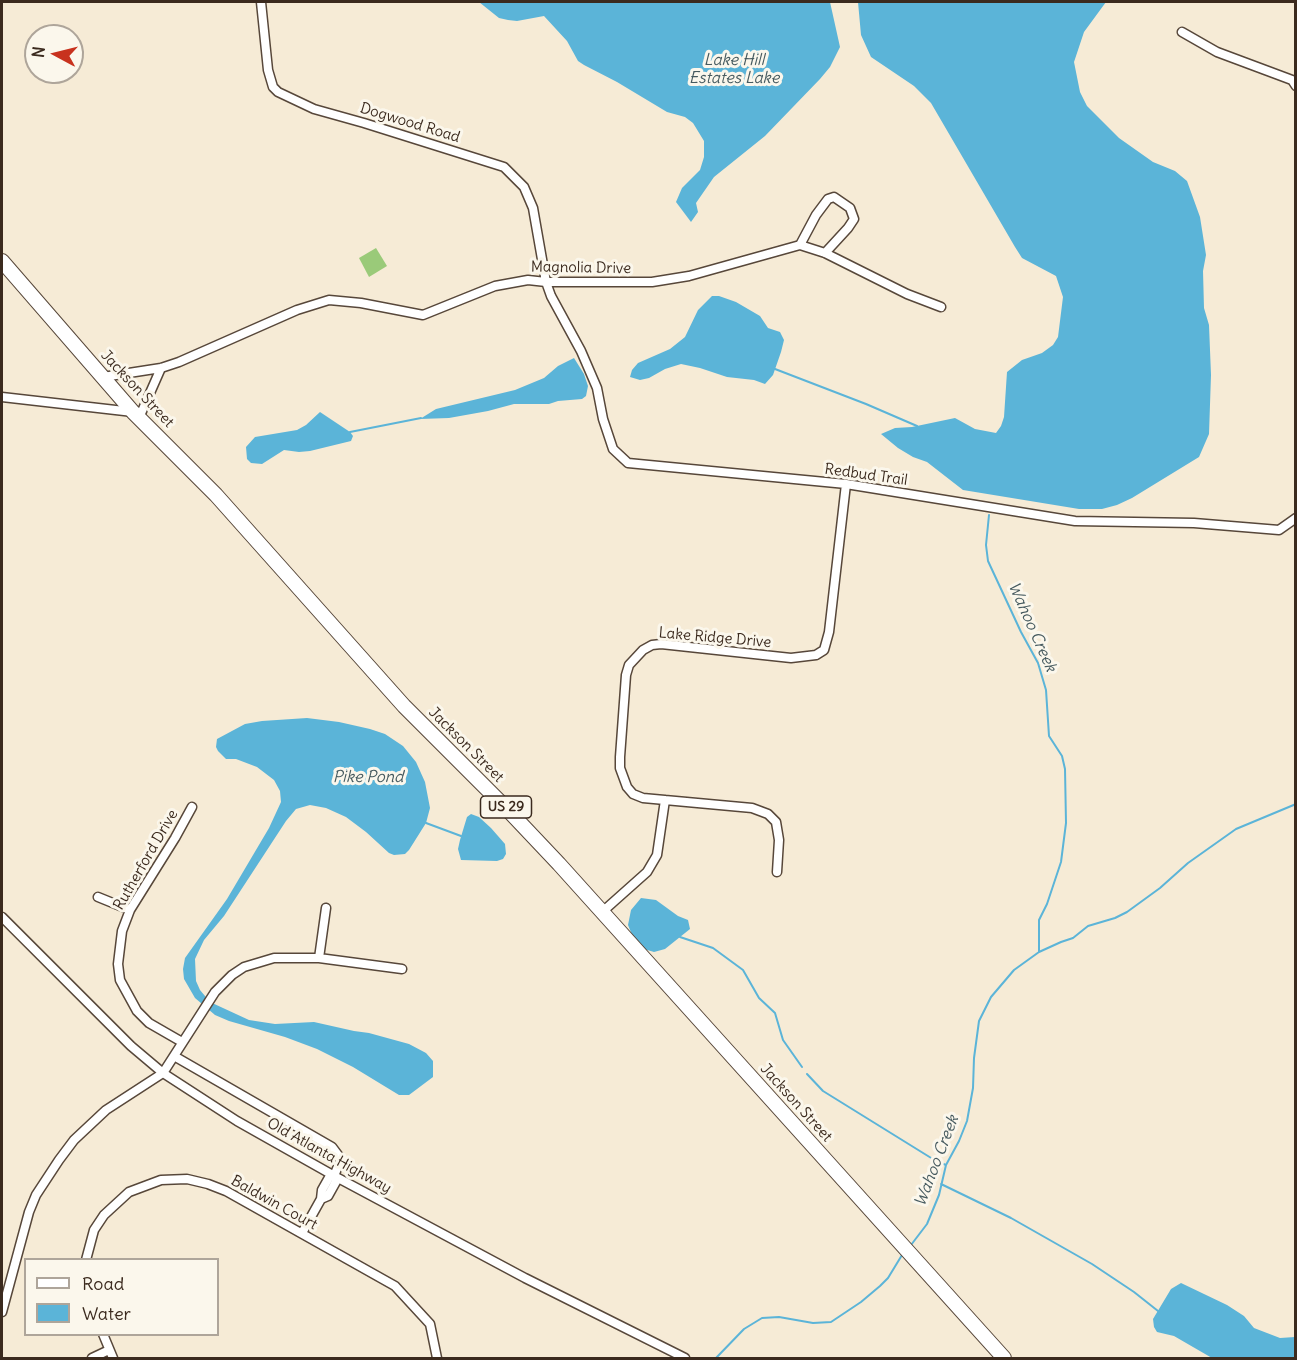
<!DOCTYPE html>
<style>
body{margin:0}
#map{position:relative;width:1297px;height:1360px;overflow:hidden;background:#f6ebd6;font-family:Delius,sans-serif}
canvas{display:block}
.frame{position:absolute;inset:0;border:3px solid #3b2a1e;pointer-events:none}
.legend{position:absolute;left:24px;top:1258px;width:195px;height:78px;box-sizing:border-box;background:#fbf7ec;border:2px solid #aea59a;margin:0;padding:8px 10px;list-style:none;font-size:18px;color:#3b2a1e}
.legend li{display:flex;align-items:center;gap:12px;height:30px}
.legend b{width:30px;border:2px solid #aea59a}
.north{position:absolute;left:24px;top:24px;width:60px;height:60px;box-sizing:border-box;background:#fbf7ec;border:2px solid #aea59a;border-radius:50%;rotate:277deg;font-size:16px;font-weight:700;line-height:24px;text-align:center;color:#3b2a1e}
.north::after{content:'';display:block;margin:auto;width:21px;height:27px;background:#c8321e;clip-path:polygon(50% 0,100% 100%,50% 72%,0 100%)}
</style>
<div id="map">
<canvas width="1297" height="1360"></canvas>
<div class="frame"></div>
<ul class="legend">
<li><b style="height:8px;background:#fff"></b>Road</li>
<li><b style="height:16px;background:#5bb4d8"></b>Water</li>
</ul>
<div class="north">N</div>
</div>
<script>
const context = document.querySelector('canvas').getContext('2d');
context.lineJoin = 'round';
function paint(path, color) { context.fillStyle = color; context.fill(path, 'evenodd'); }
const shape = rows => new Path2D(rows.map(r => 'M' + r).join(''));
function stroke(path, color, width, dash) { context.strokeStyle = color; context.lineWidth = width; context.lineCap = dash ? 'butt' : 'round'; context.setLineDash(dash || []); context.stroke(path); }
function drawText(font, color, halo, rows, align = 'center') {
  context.font = font + ' Delius,sans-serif'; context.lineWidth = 6; context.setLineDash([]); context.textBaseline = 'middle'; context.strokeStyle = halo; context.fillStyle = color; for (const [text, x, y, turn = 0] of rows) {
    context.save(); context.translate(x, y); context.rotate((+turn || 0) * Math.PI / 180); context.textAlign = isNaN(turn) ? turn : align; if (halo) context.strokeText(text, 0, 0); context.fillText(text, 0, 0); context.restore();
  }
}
const green = shape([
 [376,248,387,266,369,277,359,258]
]);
const water = shape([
 [479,2,830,2,840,47,830,67,820,79,765,136,714,177,696,203,698,212,691,222,676,202,682,188,700,170,704,157,704,141,693,123,685,117,667,112,617,82,584,65,578,61,567,41,544,16,517,21,508,20,499,18],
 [858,2,1106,2,1084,32,1074,62,1080,92,1087,106,1119,138,1153,162,1175,171,1187,181,1200,217,1206,255,1203,271,1204,308,1209,325,1211,375,1209,434,1199,457,1132,498,1117,505,1102,509,1079,509,963,490,927,462,913,457,898,448,881,434,895,428,912,427,955,418,975,429,996,433,1001,426,1004,417,1007,372,1022,360,1042,353,1053,345,1058,337,1063,297,1056,276,1022,258,1015,247,931,103,914,86,871,57,861,35],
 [712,296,719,296,736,302,760,316,768,328,780,332,784,340,781,352,773,375,765,384,754,380,727,377,700,368,681,364,665,369,649,378,640,380,630,377,632,370,638,363,670,349,685,337,698,310],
 [574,358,584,374,588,386,586,396,582,399,558,401,549,404,514,404,488,411,449,418,420,419,436,409,515,390,544,378,558,366],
 [320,412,350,432,353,436,351,441,310,451,299,452,284,450,262,464,251,463,247,459,246,447,255,437,297,430,306,425],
 [307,718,339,722,370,729,385,734,403,746,416,762,425,782,430,808,426,823,409,850,405,854,394,855,389,853,366,832,346,817,326,808,310,805,296,809,286,821,224,916,204,940,195,959,196,981,200,990,210,1002,249,1020,275,1024,314,1022,354,1031,369,1033,409,1044,426,1053,433,1061,433,1077,409,1095,399,1095,353,1067,317,1049,285,1037,229,1021,215,1015,195,998,184,979,183,969,185,958,227,899,269,828,281,802,280,791,274,780,257,767,236,759,226,759,218,751,216,747,217,739,245,724,262,721],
 [471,814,479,817,491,828,505,844,506,854,503,859,497,861,461,860,458,849,460,840,467,817],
 [641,898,656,900,678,916,688,920,690,929,665,949,654,952,644,949,635,942,628,925,631,910],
 [1181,1283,1227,1305,1244,1316,1254,1328,1280,1338,1295,1337,1295,1358,1212,1358,1174,1336,1157,1332,1154,1327,1153,1319,1171,1289]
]);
const stream = shape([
 [775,369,866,404,917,426],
 [350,432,421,418],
 [989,515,986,545,988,561,1021,632,1038,663,1046,690,1049,736,1062,756,1065,769,1066,823,1061,862,1047,904,1039,920,1039,952],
 [426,823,461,836],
 [680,937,713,948,743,970,759,998,775,1013,783,1040,802,1067],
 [807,1074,823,1091,936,1161,946,1165],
 [941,1184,1011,1218,1092,1264,1134,1292,1158,1311],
 [911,1245,927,1224,939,1195,946,1165,959,1141,967,1121,973,1088,974,1058,979,1021,991,997,1014,970,1039,952,1061,942,1073,938,1088,926,1115,918,1127,912,1160,888,1188,863,1236,829,1296,804],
 [716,1358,744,1329,762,1318,779,1317,813,1323,831,1322,861,1302,880,1286,888,1278,902,1255]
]);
const street = shape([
 [261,2,268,70,273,87,278,92,314,109,364,123,504,167,524,187,533,208,546,282,551,296,581,351,597,388,603,419,613,449,628,463,846,484,1075,521,1194,523,1279,530,1296,518],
 [1182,32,1217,52,1292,80,1296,86],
 [800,245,816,215,828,199,834,197,850,208,854,219,848,228,825,253],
 [103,377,161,368,179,362,297,310,329,300,361,303,423,315,495,286,528,280,546,282,652,282,689,276,800,245,825,253,907,294,941,307],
 [2,397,133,412],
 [139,418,161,368],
 [777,872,779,840,776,822,768,814,752,808,643,798,633,794,627,787,620,768,620,757,626,675,629,665,643,650,652,645,661,644,791,658,816,655,824,650,829,632,846,484],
 [98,897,130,910],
 [601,913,647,872,657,855,665,800],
 [2,917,131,1046,163,1073,237,1121,338,1178,525,1278,685,1358],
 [319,958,326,908],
 [182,1042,149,1023,137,1011,120,980,118,964,122,931,130,910,175,838,192,807],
 [174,1056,332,1147,341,1159,334,1176],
 [321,1199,328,1196,338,1178],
 [302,1233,321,1199,322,1190,331,1174],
 [86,1260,94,1230,104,1215,129,1192,161,1180,187,1179,208,1184,226,1191,395,1286,430,1324,437,1358],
 [2,1312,29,1212,36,1195,59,1160,74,1140,106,1110,163,1073,215,992,232,975,244,967,274,958,319,958,402,969],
 [103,1334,113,1358],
 [92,1358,109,1350]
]);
const primary = shape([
 [2,261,133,412,216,495,404,706,507,809,559,864,1004,1358]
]);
const shields = [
 [506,807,51]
];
const shieldNames = [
 ["US 29",506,807]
];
const streetNames = [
 ["Dogwood Road",410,123,17],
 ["Magnolia Drive",581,268,1],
 ["Jackson Street",137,389,47],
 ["Redbud Trail",866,475,8],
 ["Lake Ridge Drive",715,638,5],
 ["Jackson Street",466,745,45],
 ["Rutherford Drive",146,860,-60],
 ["Jackson Street",796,1103,48],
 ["Old Atlanta Highway",329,1156,29],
 ["Baldwin Court",274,1203,29]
];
const waterNames = [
 ["Lake Hill",734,60],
 ["Estates Lake",734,78],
 ["Wahoo Creek",1032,627,66],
 ["Pike Pond",368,777],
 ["Wahoo Creek",937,1161,-69]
];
paint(green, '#9aca79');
paint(water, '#5bb4d8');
stroke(stream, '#5bb4d8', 2);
stroke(street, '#57473a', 11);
stroke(primary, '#57473a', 16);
stroke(street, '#fff', 8);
stroke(primary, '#fff', 14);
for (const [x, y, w] of shields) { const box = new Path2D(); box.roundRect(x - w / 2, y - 11, w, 22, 4.5); context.fillStyle = '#fbf7ec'; context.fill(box); stroke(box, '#3b2a1e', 1.5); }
drawText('bold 14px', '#3b2a1e', null, shieldNames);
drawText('15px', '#3b2a1e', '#fbf7ec', streetNames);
drawText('italic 16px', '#465a5f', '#fbf7ec', waterNames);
</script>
